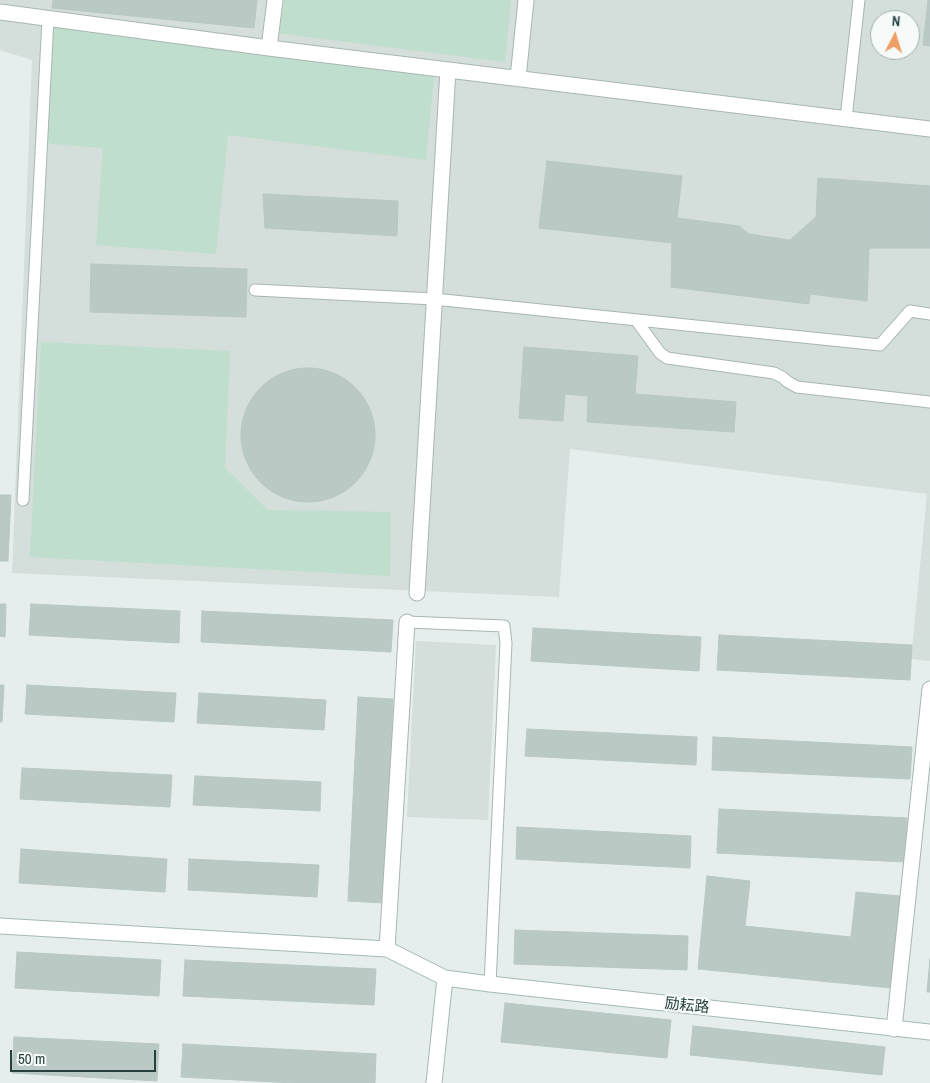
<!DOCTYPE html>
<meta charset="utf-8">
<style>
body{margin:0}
#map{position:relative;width:930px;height:1083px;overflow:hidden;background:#e5eeec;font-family:"Archivo Narrow",sans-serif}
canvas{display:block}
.north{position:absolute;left:870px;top:10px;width:50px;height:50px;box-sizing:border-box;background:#f6faf9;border:1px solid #a2b0ae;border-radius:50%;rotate:5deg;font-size:14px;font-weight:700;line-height:20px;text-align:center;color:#25403d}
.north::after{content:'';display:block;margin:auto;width:18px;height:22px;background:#ed9f64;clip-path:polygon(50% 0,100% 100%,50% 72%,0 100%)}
.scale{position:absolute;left:10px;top:1050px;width:146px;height:22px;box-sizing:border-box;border:2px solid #25403d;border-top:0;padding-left:6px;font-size:15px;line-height:18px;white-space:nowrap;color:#25403d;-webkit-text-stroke:4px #f6faf9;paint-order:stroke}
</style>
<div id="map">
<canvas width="930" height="1083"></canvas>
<div class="north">N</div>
<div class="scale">50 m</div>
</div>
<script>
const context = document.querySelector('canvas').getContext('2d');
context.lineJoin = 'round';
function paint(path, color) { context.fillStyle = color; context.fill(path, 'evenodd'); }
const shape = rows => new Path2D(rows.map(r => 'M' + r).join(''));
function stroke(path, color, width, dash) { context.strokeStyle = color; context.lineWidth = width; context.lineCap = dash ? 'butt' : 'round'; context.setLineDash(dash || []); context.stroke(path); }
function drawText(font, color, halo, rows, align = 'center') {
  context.font = font + ' "Archivo Narrow","Noto Sans SC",sans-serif'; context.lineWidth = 4.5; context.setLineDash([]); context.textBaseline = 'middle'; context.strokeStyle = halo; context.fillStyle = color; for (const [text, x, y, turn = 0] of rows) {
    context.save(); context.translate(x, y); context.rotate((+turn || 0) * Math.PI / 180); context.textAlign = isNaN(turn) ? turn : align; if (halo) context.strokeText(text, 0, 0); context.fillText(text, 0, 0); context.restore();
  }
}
const built = shape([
 [0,0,930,0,930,661,911,659,927,494,570,449,559,597,12,573,32,60,0,50],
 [880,20,910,20,910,50,880,50],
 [416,641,496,645,488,820,407,817]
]);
const green = shape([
 [281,0,511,0,505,62,276,33],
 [48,19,435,65,426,160,228,135,216,254,96,245,103,148,39,143],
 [41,342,230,351,225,468,268,510,391,512,390,576,30,557]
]);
const building = shape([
 [53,0,257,0,254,28,52,8,53,0],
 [928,0,930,0,930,46,923,45,928,0],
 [547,161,682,176,677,218,739,226,749,234,790,240,816,217,818,178,930,186,930,248,869,248,867,301,810,294,809,304,671,287,672,243,539,228,547,161],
 [263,194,398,201,397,236,265,228,263,194],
 [91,264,247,269,246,317,90,312,91,264],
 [524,347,638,356,635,394,736,402,734,432,587,422,588,396,565,394,563,421,519,418,524,347],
 '241 435a67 67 0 1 1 134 0a67 67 0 1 1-134 0Z',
 [0,495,11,495,8,561,0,561,0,495],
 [0,604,6,604,5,637,0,636,0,604],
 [31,604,180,611,179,643,29,635,31,604],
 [202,611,393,620,391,652,201,642,202,611],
 [533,628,701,637,699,671,531,661,533,628],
 [719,635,912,645,910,680,717,670,719,635],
 [0,685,4,685,2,722,0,722,0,685],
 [27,685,176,693,174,722,25,714,27,685],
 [199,693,326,700,324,730,197,723,199,693],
 [358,697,393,699,384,903,348,901,358,697],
 [527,729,697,737,696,765,525,756,527,729],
 [713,737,912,747,910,779,712,770,713,737],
 [22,768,172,775,170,807,20,799,22,768],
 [195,776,321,782,320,811,193,805,195,776],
 [719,809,907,818,905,862,717,853,719,809],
 [517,827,691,836,690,868,516,859,517,827],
 [21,849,167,859,165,892,19,883,21,849],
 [189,859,319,865,317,897,188,890,189,859],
 [707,876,750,881,745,926,851,937,856,892,900,896,891,988,698,969,707,876],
 [515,930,688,936,687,970,514,964,515,930],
 [17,952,161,960,159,996,15,988,17,952],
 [930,959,930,992,927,992,930,959],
 [185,960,376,969,374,1005,183,996,185,960],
 [505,1003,671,1020,667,1058,501,1042,505,1003],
 [693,1026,885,1047,882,1075,690,1055,693,1026],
 [14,1037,159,1044,157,1081,12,1073,14,1037],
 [183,1044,376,1054,375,1083,294,1083,181,1077,183,1044]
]);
const lane = shape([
 [846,119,859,0],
 [255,290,434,299,880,345,910,311,930,314],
 [636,320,660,353,667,358,774,373,782,377,788,382,797,387,930,402],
 [23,500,48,19],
 [407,622,504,626,506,643,490,984]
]);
const street = shape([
 [0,12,269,48,930,129],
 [269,48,275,0],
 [518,78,526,0],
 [417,593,448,70],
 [387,949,407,622],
 [894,1029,930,689]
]);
const secondary = shape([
 [0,926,387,949,445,978,490,984,930,1032],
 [434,1083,445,978]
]);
const streetNames = [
 ["励耘路",687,1006,6]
];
paint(built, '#d4dedb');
paint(green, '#bfdecd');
paint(building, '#bbc9c5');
stroke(building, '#b8c8c4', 1);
stroke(lane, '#a8b6b4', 13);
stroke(street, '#a8b6b4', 17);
stroke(secondary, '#a4b9b6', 17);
stroke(lane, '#fff', 11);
stroke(street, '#fff', 15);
stroke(secondary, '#fff', 15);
drawText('15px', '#25403d', '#f6faf9', streetNames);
</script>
